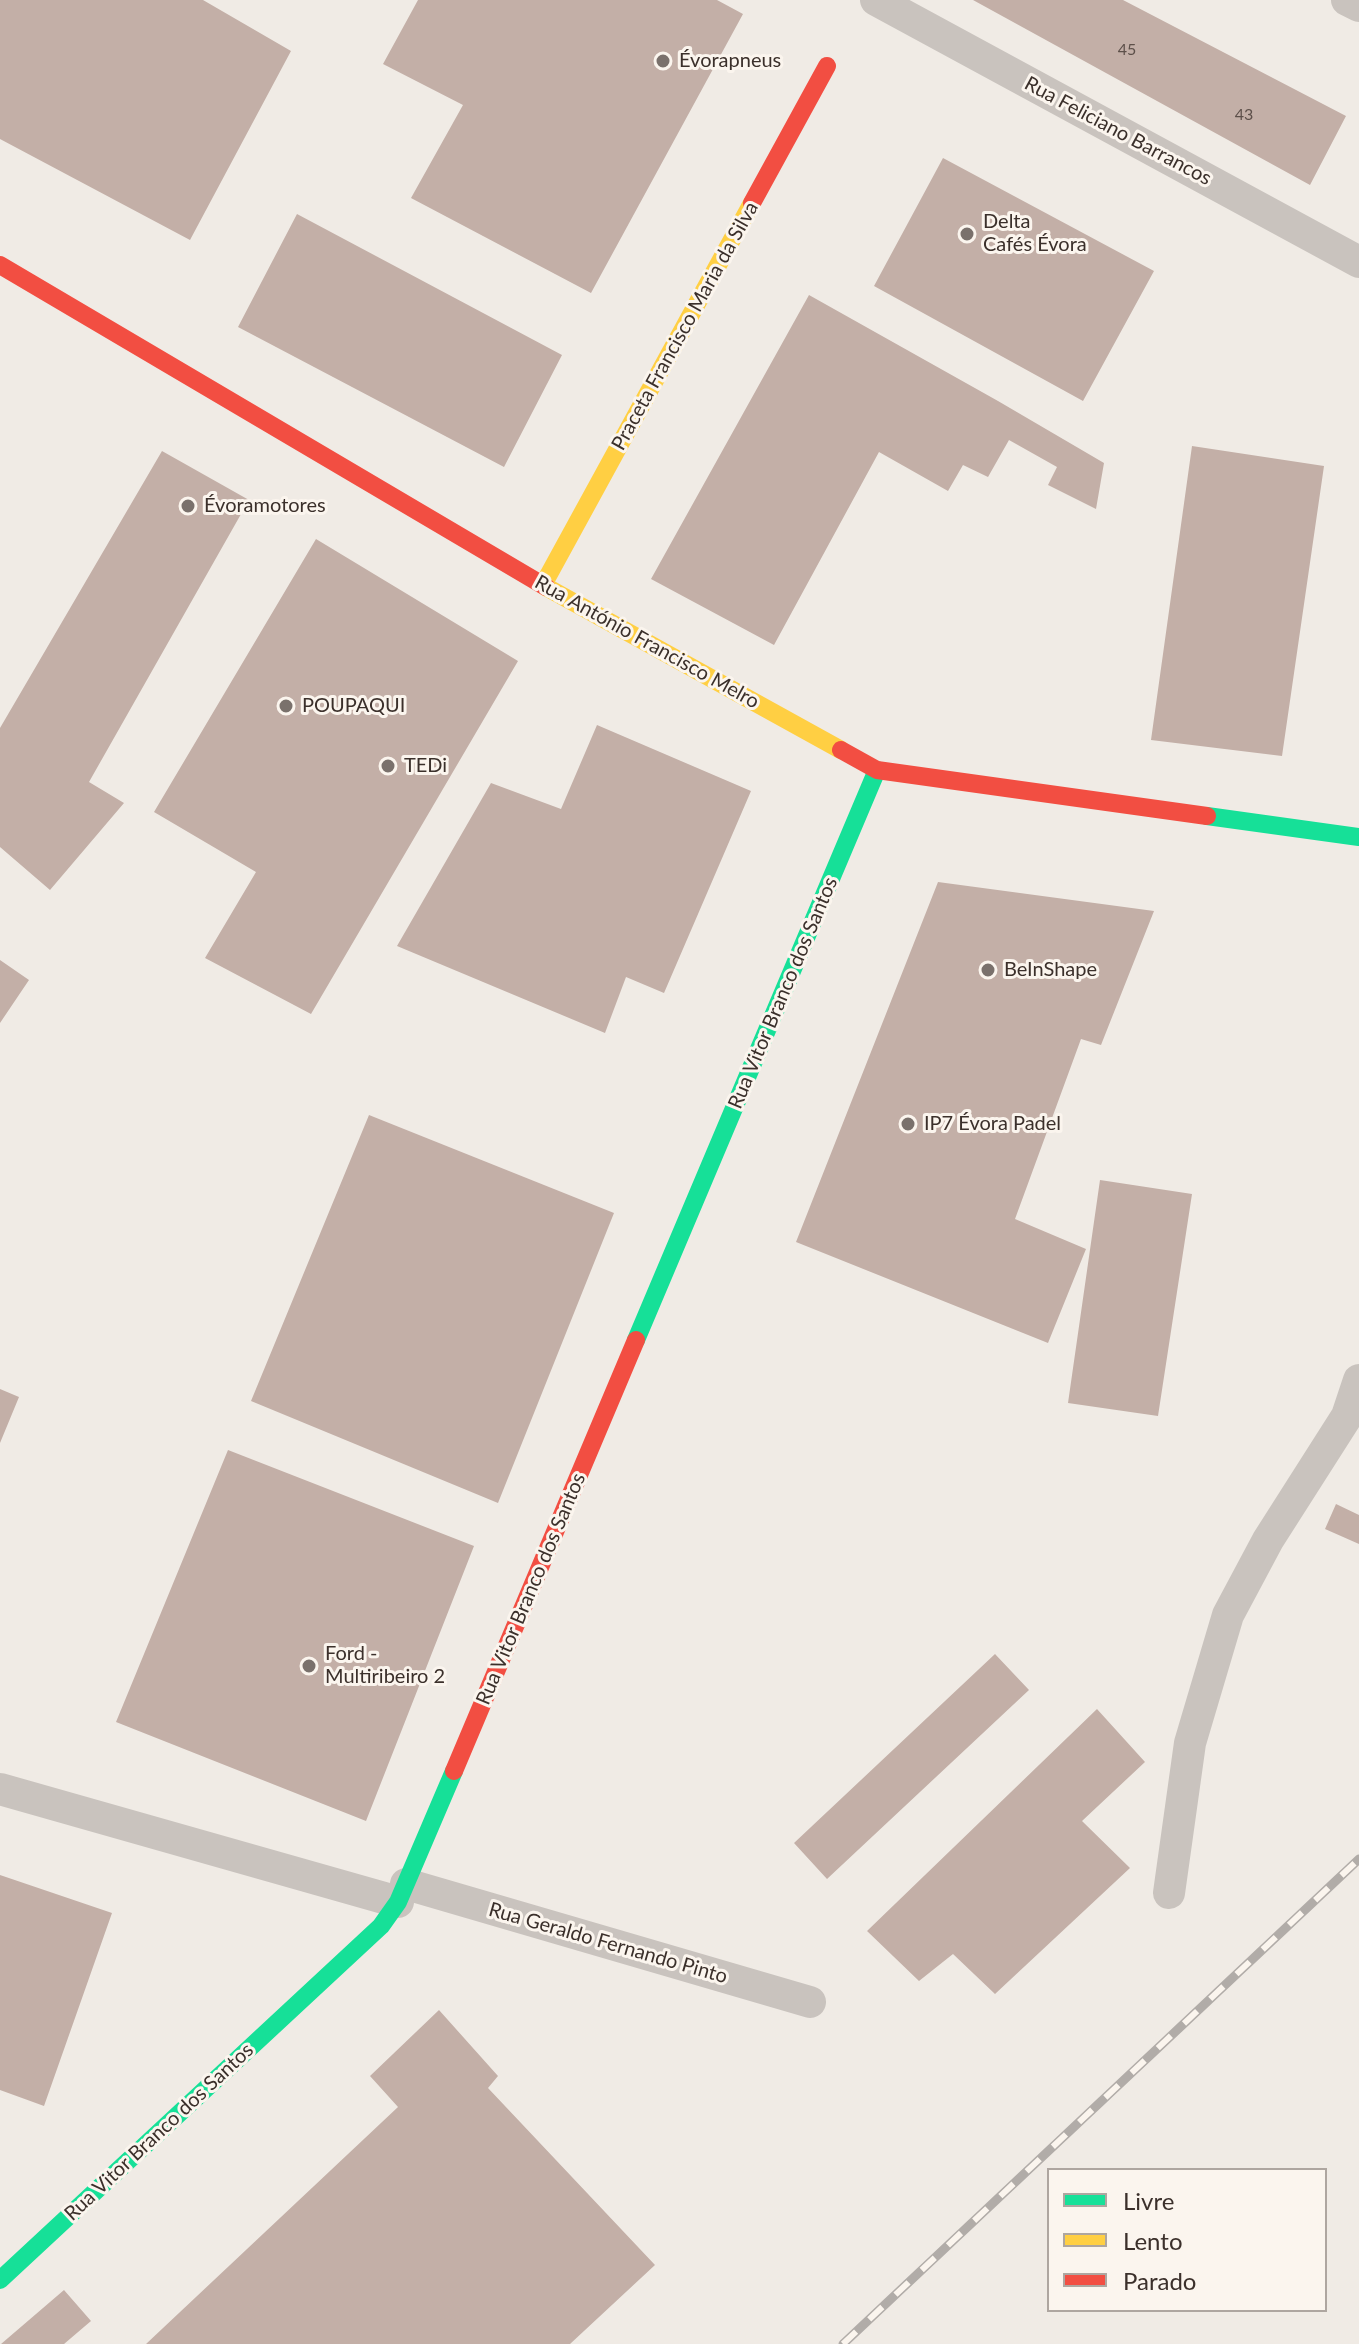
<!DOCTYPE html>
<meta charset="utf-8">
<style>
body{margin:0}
#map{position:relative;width:1359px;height:2344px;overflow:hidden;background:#f0ebe5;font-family:Lato,sans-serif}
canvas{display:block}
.legend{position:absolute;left:1047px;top:2168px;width:280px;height:144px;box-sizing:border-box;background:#fbf5ee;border:2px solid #aea6a0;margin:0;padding:10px 14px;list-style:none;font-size:24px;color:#3b302b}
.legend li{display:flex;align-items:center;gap:16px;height:40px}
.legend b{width:40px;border:2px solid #aea6a0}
</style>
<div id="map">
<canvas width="1359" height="2344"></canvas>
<ul class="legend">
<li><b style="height:10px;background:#16e098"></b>Livre</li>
<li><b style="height:10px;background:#ffcf43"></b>Lento</li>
<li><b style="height:10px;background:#f24e42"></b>Parado</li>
</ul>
</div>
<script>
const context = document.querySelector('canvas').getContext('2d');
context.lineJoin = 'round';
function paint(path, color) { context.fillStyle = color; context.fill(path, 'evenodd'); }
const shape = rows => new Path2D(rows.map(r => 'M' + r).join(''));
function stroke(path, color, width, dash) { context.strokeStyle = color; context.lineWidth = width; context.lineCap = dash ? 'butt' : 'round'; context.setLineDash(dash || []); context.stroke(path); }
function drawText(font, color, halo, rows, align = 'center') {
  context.font = font + ' Lato,sans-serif'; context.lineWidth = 6; context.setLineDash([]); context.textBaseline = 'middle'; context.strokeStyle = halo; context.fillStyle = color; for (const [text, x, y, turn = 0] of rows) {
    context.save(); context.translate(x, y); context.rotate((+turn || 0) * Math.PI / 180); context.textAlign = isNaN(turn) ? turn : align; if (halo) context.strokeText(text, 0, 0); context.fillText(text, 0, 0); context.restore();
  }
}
const building = shape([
 [0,0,203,0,291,51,190,240,0,139],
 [418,0,717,0,743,14,591,293,411,198,463,105,383,64],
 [973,0,1123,0,1346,116,1310,185],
 [943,158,1154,271,1083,401,874,286],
 [297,214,562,355,504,467,238,327],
 [809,295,998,401,1104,463,1096,509,1048,485,1057,467,1009,440,988,477,963,465,948,491,879,452,774,645,651,579],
 [1192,446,1324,466,1282,756,1151,740],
 [162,451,249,500,89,782,124,803,50,890,0,847,0,728],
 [316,539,518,661,311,1014,205,958,256,872,154,812],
 [597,725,751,791,664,993,626,977,605,1033,397,946,491,783,561,809],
 [938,882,1154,911,1101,1045,1081,1039,1015,1219,1086,1249,1048,1343,796,1242],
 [0,960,29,980,0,1023],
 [369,1115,614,1213,498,1503,251,1401],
 [1100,1180,1192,1194,1158,1416,1068,1403],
 [0,1389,19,1397,0,1443],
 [228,1450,474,1546,366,1821,116,1722],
 [1336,1504,1359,1515,1359,1544,1325,1529],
 [995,1654,1029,1690,827,1879,794,1843],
 [1097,1709,1145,1762,1082,1821,1130,1868,995,1994,953,1954,919,1981,867,1931],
 [0,1875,112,1913,44,2106,0,2090],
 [439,2010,498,2076,488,2088,655,2265,570,2344,146,2344,398,2107,370,2076],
 [64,2290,91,2321,64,2344,1,2344]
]);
const street = shape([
 [876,0,1359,262],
 [1347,0,1359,6],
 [0,1789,398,1902],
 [406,1884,810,2002],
 [1169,1893,1190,1743,1228,1615,1268,1540,1347,1416,1359,1380]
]);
const fast = shape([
 [1207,816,1359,837],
 [636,1340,877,770],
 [0,2280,381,1926,398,1902,454,1771]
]);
const slow = shape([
 [543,585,752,203],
 [546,587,841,750]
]);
const jam = shape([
 [752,203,827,66],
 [0,265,546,587],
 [841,750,877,770,1207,816],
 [454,1771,636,1340]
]);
const rail = shape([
 [843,2344,1359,1859]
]);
const markers = [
 [663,61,8,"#7a716c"],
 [967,234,8,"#7a716c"],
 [188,506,8,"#7a716c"],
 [286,706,8,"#7a716c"],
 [388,766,8,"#7a716c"],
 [988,970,8,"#7a716c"],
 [908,1124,8,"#7a716c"],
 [309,1666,8,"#7a716c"]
];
const numberNames = [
 ["45",1127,50],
 ["43",1244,115]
];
const poiNames = [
 ["Évorapneus",679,61],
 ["Delta",983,222],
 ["Cafés Évora",983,245],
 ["Évoramotores",204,506],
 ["POUPAQUI",302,706],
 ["TEDi",404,766],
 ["BeInShape",1004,970],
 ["IP7 Évora Padel",924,1124],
 ["Ford -",325,1654],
 ["Multiribeiro 2",325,1677]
];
const streetNames = [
 ["Rua Feliciano Barrancos",1118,131,28],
 ["Praceta Francisco Maria da Silva",685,326,-61],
 ["Rua António Francisco Melro",647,642,29],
 ["Rua Vitor Branco dos Santos",783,993,-67],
 ["Rua Vitor Branco dos Santos",531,1589,-67],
 ["Rua Geraldo Fernando Pinto",608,1943,16],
 ["Rua Vitor Branco dos Santos",159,2132,-43]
];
paint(building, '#c3afa7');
stroke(street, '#c9c3be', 32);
stroke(fast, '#16e098', 18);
stroke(slow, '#ffcf43', 18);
stroke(jam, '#f24e42', 18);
stroke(rail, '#b1aca8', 9);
stroke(rail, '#fbf5ee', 6, [18]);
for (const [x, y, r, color] of markers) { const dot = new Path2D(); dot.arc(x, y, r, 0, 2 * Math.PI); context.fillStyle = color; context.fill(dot); stroke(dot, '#fbf5ee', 3); }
drawText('16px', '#5d504a', null, numberNames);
drawText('20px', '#3b302b', '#fbf5ee', poiNames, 'left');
drawText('20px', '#3b302b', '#fbf5ee', streetNames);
</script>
